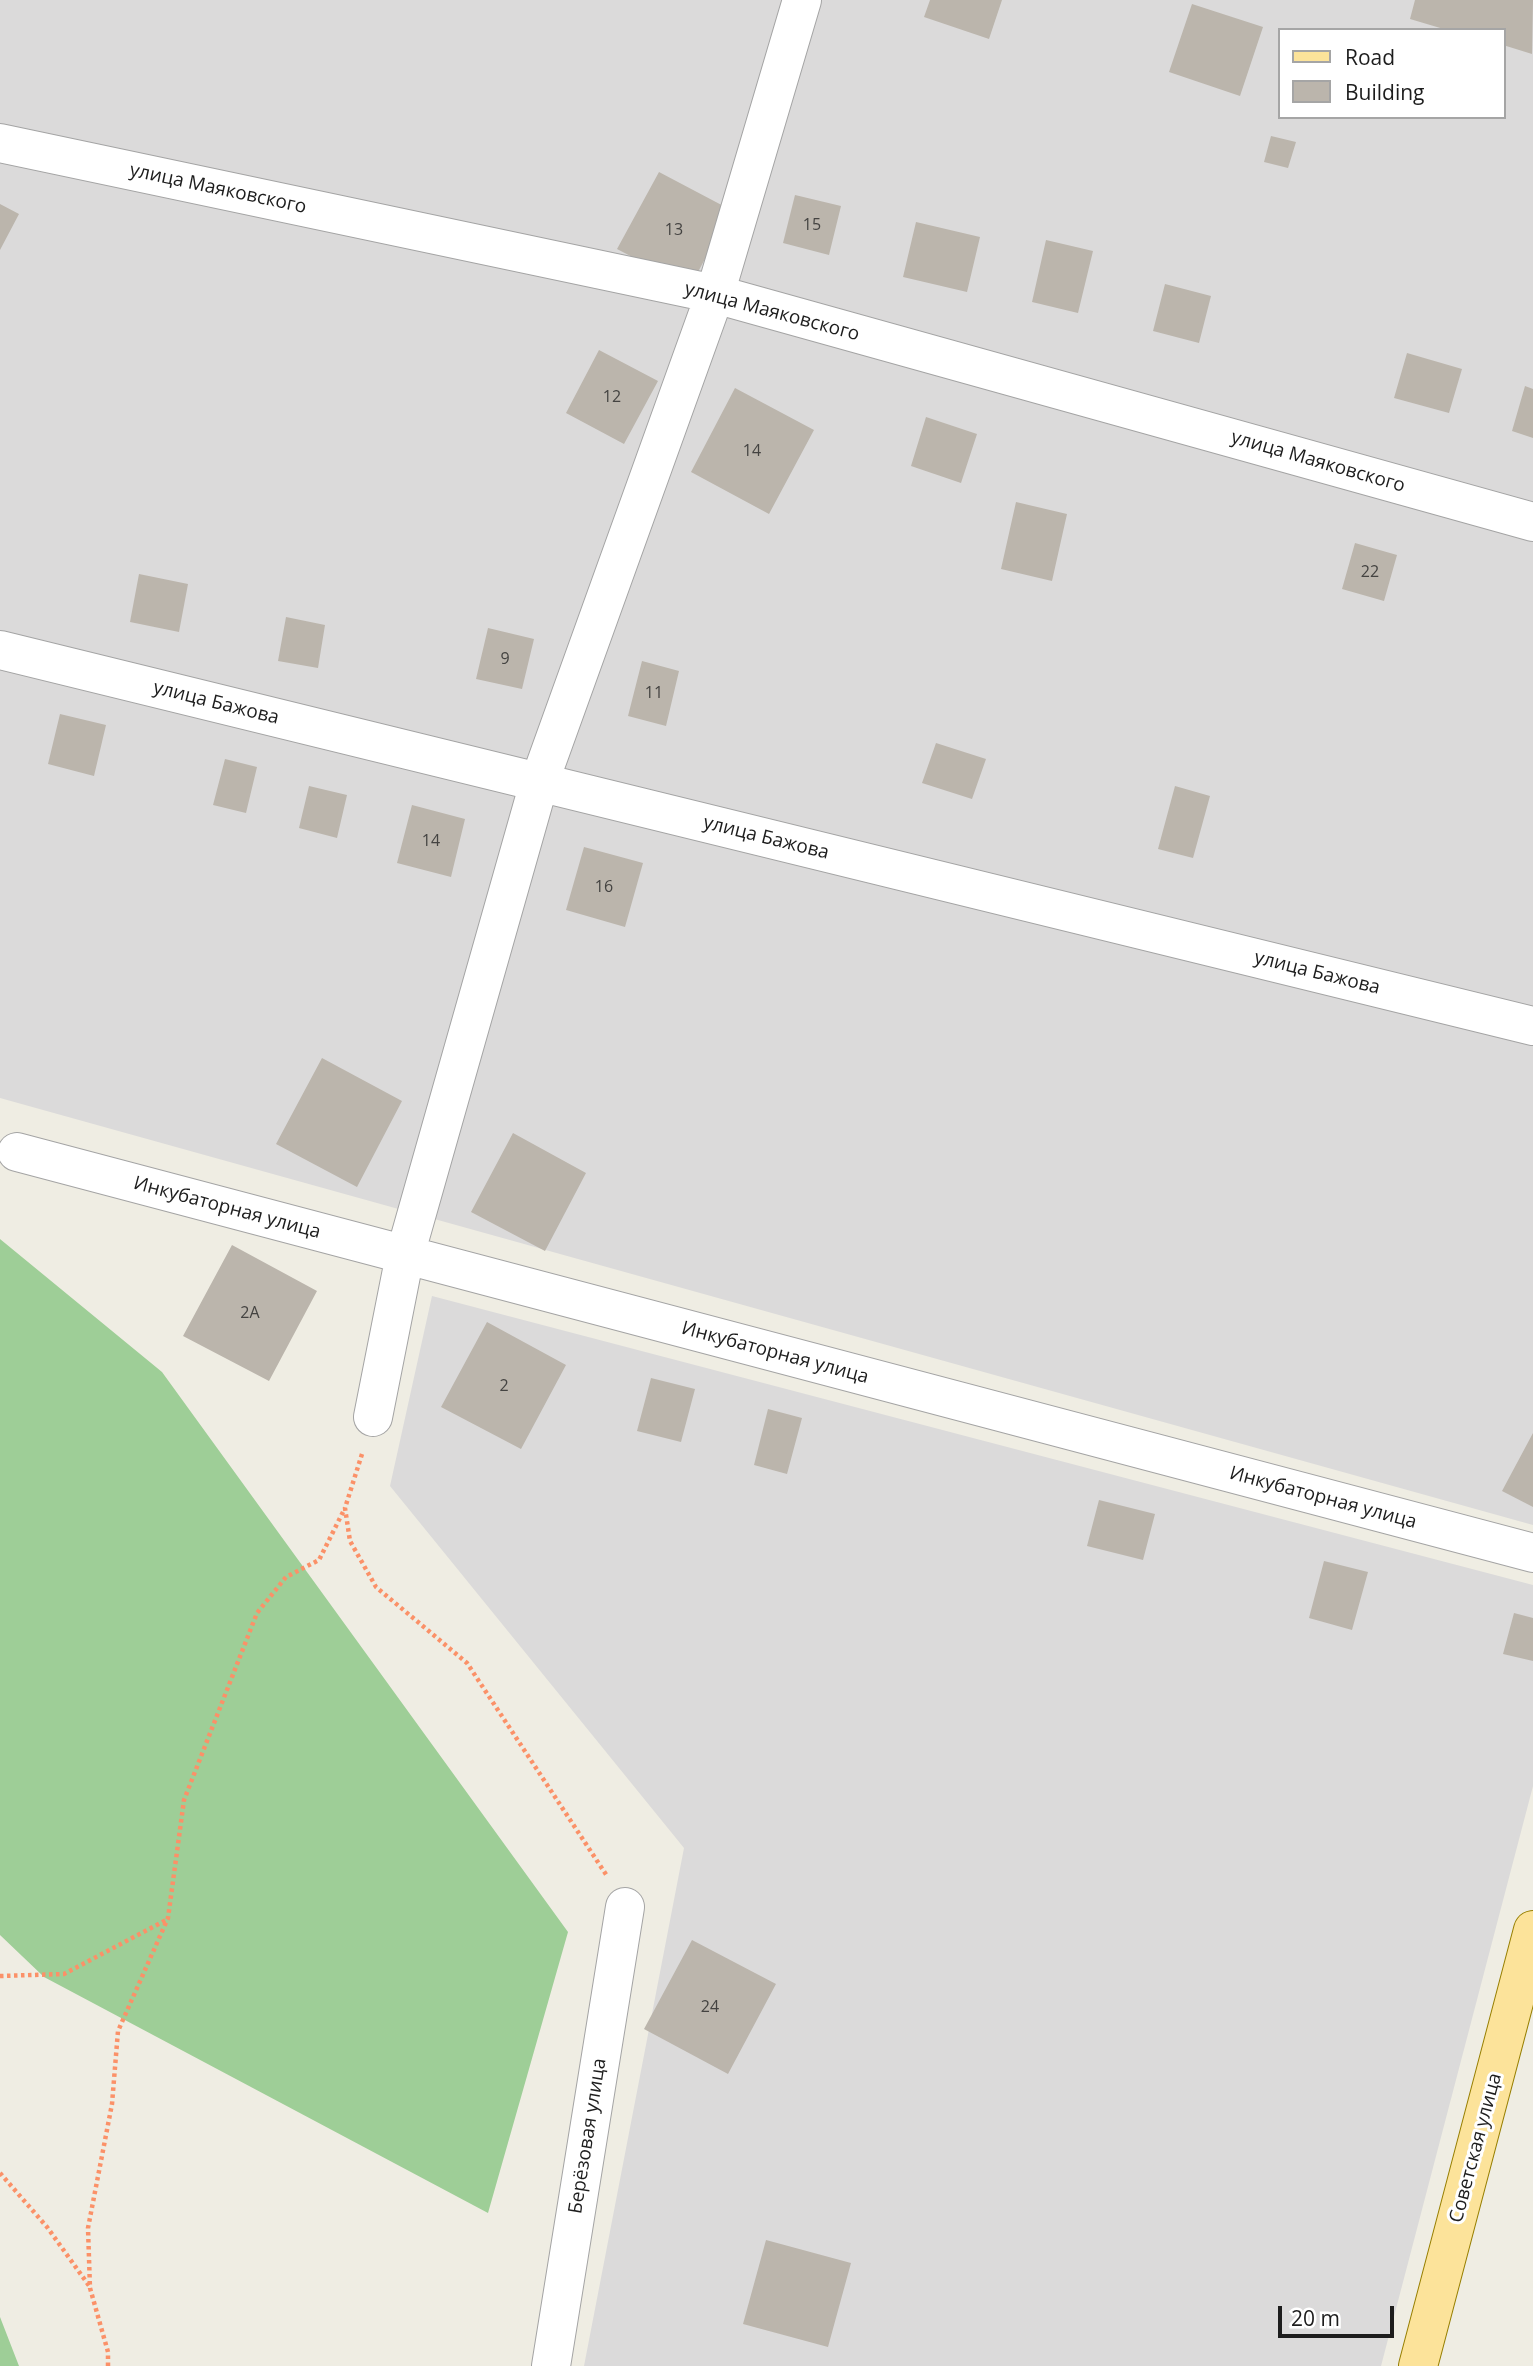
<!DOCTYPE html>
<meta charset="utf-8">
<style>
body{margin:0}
#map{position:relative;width:1533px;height:2366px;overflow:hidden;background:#efede3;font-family:"Open Sans",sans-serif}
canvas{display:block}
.legend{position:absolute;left:1278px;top:28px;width:228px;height:91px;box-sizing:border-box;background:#fff;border:2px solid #a5a5a5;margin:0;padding:9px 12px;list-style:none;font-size:21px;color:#1d1d1d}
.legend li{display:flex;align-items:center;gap:14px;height:35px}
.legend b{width:35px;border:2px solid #a5a5a5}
.scale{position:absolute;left:1278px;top:2306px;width:116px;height:32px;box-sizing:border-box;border:4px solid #1d1d1d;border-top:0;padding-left:9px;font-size:21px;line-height:24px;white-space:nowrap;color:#1d1d1d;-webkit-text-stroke:5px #fff;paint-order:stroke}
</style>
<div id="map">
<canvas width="1533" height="2366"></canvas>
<ul class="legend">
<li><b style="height:9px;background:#fce39a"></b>Road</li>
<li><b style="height:19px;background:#bbb5ac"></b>Building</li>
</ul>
<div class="scale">20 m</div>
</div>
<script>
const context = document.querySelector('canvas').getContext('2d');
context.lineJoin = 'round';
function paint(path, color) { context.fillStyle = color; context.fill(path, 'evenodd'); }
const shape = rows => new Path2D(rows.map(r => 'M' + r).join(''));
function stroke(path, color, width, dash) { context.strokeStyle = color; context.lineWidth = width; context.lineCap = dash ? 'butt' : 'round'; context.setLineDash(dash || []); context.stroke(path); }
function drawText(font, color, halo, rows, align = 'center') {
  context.font = font + ' "Open Sans",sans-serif'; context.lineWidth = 6; context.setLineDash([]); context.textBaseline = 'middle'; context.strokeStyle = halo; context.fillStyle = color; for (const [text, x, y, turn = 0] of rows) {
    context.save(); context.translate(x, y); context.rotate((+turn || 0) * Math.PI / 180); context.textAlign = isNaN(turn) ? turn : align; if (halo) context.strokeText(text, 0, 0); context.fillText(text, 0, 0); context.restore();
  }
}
const residential = shape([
 [0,0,1533,0,1533,1525,0,1098],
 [1279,30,1503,30,1503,117,1279,117],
 [432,1296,1533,1585,1533,1786,1381,2366,584,2366,684,1848,390,1486]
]);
const forest = shape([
 [0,1239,162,1372,568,1932,488,2213,44,1977,0,1935],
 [0,2317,19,2366,0,2366]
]);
const building = shape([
 [930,0,1002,0,989,39,924,17],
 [1415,0,1533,0,1532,54,1503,45,1503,30,1447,30,1410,19],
 [1192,4,1263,27,1240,96,1169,72],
 [1271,136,1296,142,1288,168,1264,162],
 [659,172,731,210,690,287,617,249],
 [795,195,841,206,829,255,783,243],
 [0,204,19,214,0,250],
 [916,222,980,237,967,292,903,277],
 [1046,240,1093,251,1078,313,1032,302],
 [1165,284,1211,296,1199,343,1153,331],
 [599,350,658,381,624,444,566,413],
 [1407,353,1462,369,1449,413,1394,398],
 [1525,386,1533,389,1533,438,1512,431],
 [735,388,814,430,769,514,691,472],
 [926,417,977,434,961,483,911,466],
 [1016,502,1067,514,1052,581,1001,569],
 [1355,543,1397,555,1384,601,1342,589],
 [139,574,188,584,179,632,130,622],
 [286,617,325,625,318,668,278,661],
 [488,628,534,639,522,689,476,679],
 [642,661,679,671,666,726,628,716],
 [60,714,106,725,94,776,48,764],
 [936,743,986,759,972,799,922,783],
 [225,759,257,767,246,813,213,805],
 [309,786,347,795,337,838,299,828],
 [1175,786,1210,796,1193,858,1158,849],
 [412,805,465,819,451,877,397,863],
 [584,847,643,863,625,927,566,910],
 [322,1058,402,1101,357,1187,276,1144],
 [513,1133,586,1173,545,1251,471,1212],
 [232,1245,317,1291,269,1381,183,1336],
 [487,1322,566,1365,521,1449,441,1407],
 [651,1378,695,1389,681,1442,637,1431],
 [768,1409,802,1418,787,1474,754,1465],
 [1533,1433,1533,1507,1502,1491],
 [1099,1500,1155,1514,1143,1560,1087,1546],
 [1324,1561,1368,1572,1352,1630,1309,1618],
 [1514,1613,1533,1618,1533,1661,1503,1654],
 [692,1940,776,1984,728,2074,644,2029],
 [766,2240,851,2263,828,2347,743,2324]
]);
const path = shape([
 [362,1454,345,1508,350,1541,376,1587,467,1663,607,1876],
 [0,1976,64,1974,168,1919],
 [0,2173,47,2227,90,2287],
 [108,2366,108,2352,90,2288,88,2228,112,2104,118,2031,168,1918,184,1800,257,1613,286,1577,319,1560,345,1508]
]);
const street = shape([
 [0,143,715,294,1533,522],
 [0,650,1533,1026],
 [17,1152,1533,1553],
 [373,1417,405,1255,539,783,715,294,802,0],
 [551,2366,625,1907]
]);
const primary = shape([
 [1418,2366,1533,1930]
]);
const numberNames = [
 ["15",812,225],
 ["13",674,230],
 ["12",612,397],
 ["14",752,451],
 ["22",1370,572],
 ["9",505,659],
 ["11",654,693],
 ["14",431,841],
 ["16",604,887],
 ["2А",250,1313],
 ["2",504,1386],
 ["24",710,2007]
];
const streetNames = [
 ["улица Маяковского",218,189,12],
 ["улица Маяковского",772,312,15],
 ["улица Маяковского",1318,462,16],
 ["улица Бажова",216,703,14],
 ["улица Бажова",766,838,14],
 ["улица Бажова",1317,973,14],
 ["Инкубаторная улица",227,1208,15],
 ["Инкубаторная улица",775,1353,15],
 ["Инкубаторная улица",1323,1498,15],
 ["Берёзовая улица",588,2136,-81],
 ["Советская улица",1476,2148,-75]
];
paint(residential, '#dbdada');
paint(forest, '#9ece97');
paint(building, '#bbb5ac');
stroke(street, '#a4a4a4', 40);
stroke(primary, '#977f00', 40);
stroke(path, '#fb9168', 4.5, [3.5, 3.5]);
stroke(street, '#fff', 38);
stroke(primary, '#fce39a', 38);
drawText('16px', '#444341', null, numberNames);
drawText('19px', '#1d1d1d', '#fff', streetNames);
</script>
